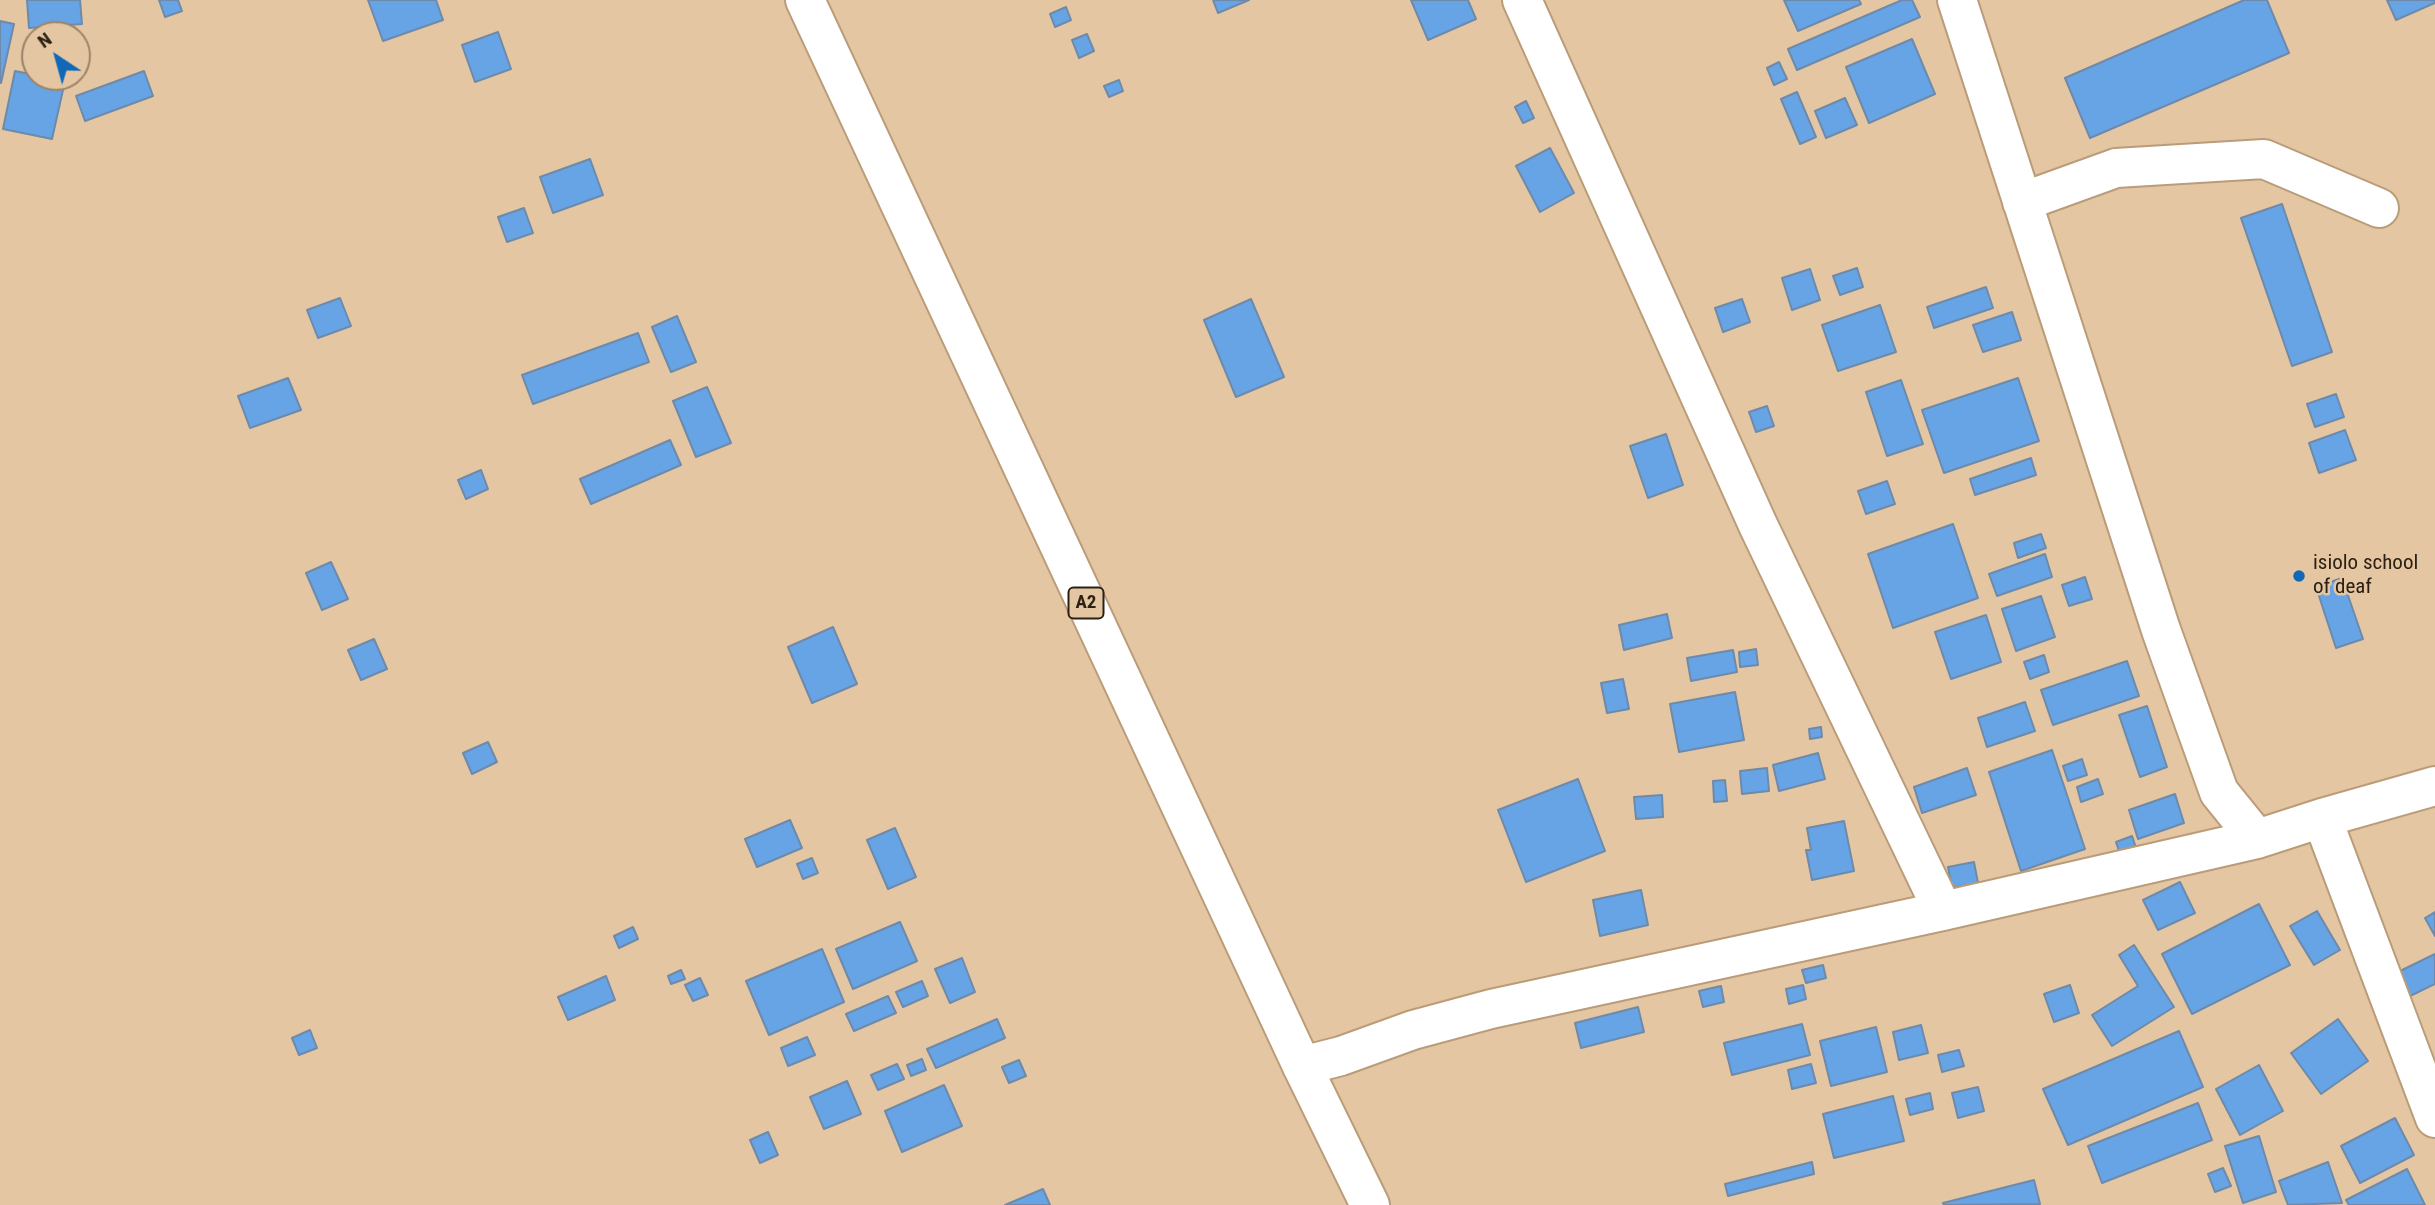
<!DOCTYPE html>
<style>
body{margin:0}
#map{position:relative;width:2435px;height:1205px;overflow:hidden;background:#e5c6a2;font-family:"Roboto Condensed",sans-serif}
canvas{display:block}
.north{position:absolute;left:21px;top:21px;width:70px;height:70px;box-sizing:border-box;background:#e5c6a2;border:2px solid #9b8468;border-radius:50%;rotate:324deg;font-size:19px;font-weight:700;line-height:28px;text-align:center;color:#2b2012}
.north::after{content:'';display:block;margin:auto;width:24px;height:32px;background:#1068b6;clip-path:polygon(50% 0,100% 100%,50% 72%,0 100%)}
</style>
<div id="map">
<canvas width="2435" height="1205"></canvas>
<div class="north">N</div>
</div>
<script>
const context = document.querySelector('canvas').getContext('2d');
context.lineJoin = 'round';
function paint(path, color) { context.fillStyle = color; context.fill(path, 'evenodd'); }
const shape = rows => new Path2D(rows.map(r => 'M' + r).join(''));
function stroke(path, color, width, dash) { context.strokeStyle = color; context.lineWidth = width; context.lineCap = dash ? 'butt' : 'round'; context.setLineDash(dash || []); context.stroke(path); }
function drawText(font, color, halo, rows, align = 'center') {
  context.font = font + ' "Roboto Condensed",sans-serif'; context.lineWidth = 5; context.setLineDash([]); context.textBaseline = 'middle'; context.strokeStyle = halo; context.fillStyle = color; for (const [text, x, y, turn = 0] of rows) {
    context.save(); context.translate(x, y); context.rotate((+turn || 0) * Math.PI / 180); context.textAlign = isNaN(turn) ? turn : align; if (halo) context.strokeText(text, 0, 0); context.fillText(text, 0, 0); context.restore();
  }
}
const building = shape([
 [27,0,80,0,82,24,29,28,27,0],
 [159,0,178,0,182,11,165,17,159,0],
 [368,0,436,0,443,20,383,41,368,0],
 [1213,0,1249,0,1218,13,1213,0],
 [1411,0,1468,0,1476,19,1428,40,1411,0],
 [1784,0,1859,0,1861,4,1798,31,1784,0],
 [1902,0,1912,0,1920,17,1797,70,1788,49,1902,0],
 [2244,0,2267,0,2289,53,2090,138,2065,78,2244,0],
 [2387,0,2435,0,2435,3,2396,20,2387,0],
 [1066,7,1071,20,1055,27,1050,14,1066,7],
 [0,21,14,24,1,83,0,82,0,21],
 [498,32,511,69,475,82,462,45,498,32],
 [1087,34,1094,51,1079,58,1072,40,1087,34],
 [1912,39,1935,94,1869,123,1846,67,1912,39],
 [1779,62,1787,79,1774,85,1767,68,1779,62],
 [15,71,65,81,52,139,3,129,15,71],
 [144,71,153,96,85,121,76,96,144,71],
 [1119,80,1123,91,1109,97,1104,86,1119,80],
 [1797,92,1816,137,1800,144,1781,99,1797,92],
 [1845,98,1857,125,1826,138,1815,111,1845,98],
 [1526,101,1534,118,1523,123,1515,107,1526,101],
 [1550,148,1574,193,1540,212,1516,166,1550,148],
 [590,159,603,195,553,213,540,177,590,159],
 [2282,204,2332,352,2292,366,2241,218,2282,204],
 [524,208,533,233,507,242,498,217,524,208],
 [1857,268,1863,287,1840,295,1833,276,1857,268],
 [1810,269,1820,300,1792,310,1782,278,1810,269],
 [1986,287,1993,308,1934,328,1927,307,1986,287],
 [340,298,351,326,318,338,307,310,340,298],
 [1251,299,1284,377,1236,397,1204,320,1251,299],
 [1742,299,1750,322,1723,332,1715,308,1742,299],
 [1880,305,1896,352,1838,371,1822,325,1880,305],
 [2012,312,2021,340,1983,352,1973,325,2012,312],
 [677,316,696,362,671,372,652,327,677,316],
 [638,333,649,362,533,404,522,375,638,333],
 [288,378,301,410,250,428,238,396,288,378],
 [2018,378,2039,441,1944,473,1922,410,2018,378],
 [1901,380,1923,444,1887,456,1866,392,1901,380],
 [707,387,731,443,696,457,673,401,707,387],
 [2336,394,2344,417,2315,427,2307,404,2336,394],
 [1767,406,1774,426,1756,432,1749,412,1767,406],
 [2345,430,2356,460,2319,473,2309,443,2345,430],
 [1666,434,1683,485,1648,498,1630,446,1666,434],
 [670,440,681,465,591,504,580,479,670,440],
 [2031,458,2036,475,1975,495,1970,479,2031,458],
 [481,470,488,489,466,499,458,480,481,470],
 [1887,481,1895,504,1866,514,1858,491,1887,481],
 [1953,524,1978,598,1893,628,1868,554,1953,524],
 [2041,534,2046,548,2018,558,2014,543,2041,534],
 [2045,554,2052,577,1997,596,1989,574,2045,554],
 [331,562,348,599,322,610,306,573,331,562],
 [2085,577,2092,599,2069,606,2062,585,2085,577],
 [2342,578,2363,639,2336,648,2316,587,2342,578],
 [2041,596,2055,637,2016,651,2002,609,2041,596],
 [1667,614,1672,638,1624,650,1619,625,1667,614],
 [1986,615,2001,662,1951,679,1935,632,1986,615],
 [833,627,857,684,812,703,788,647,833,627],
 [374,639,387,669,361,680,348,650,374,639],
 [1756,649,1758,665,1740,667,1739,652,1756,649],
 [1733,650,1737,672,1691,681,1687,658,1733,650],
 [2044,655,2049,672,2030,679,2024,662,2044,655],
 [2127,661,2139,696,2053,725,2041,690,2127,661],
 [1623,679,1629,709,1607,713,1601,683,1623,679],
 [1735,692,1744,740,1679,752,1670,704,1735,692],
 [2025,702,2035,731,1987,747,1978,718,2025,702],
 [2147,706,2167,767,2140,777,2119,715,2147,706],
 [1821,727,1822,737,1810,739,1809,729,1821,727],
 [488,742,497,762,472,774,463,753,488,742],
 [2052,750,2085,849,2021,871,1989,772,2052,750],
 [1818,753,1825,779,1779,791,1773,765,1818,753],
 [2082,759,2087,775,2068,781,2063,766,2082,759],
 [1767,768,1769,791,1742,794,1740,771,1767,768],
 [1967,768,1976,795,1922,813,1914,787,1967,768],
 [1578,779,1605,851,1526,882,1498,810,1578,779],
 [2098,779,2103,794,2081,802,2077,787,2098,779],
 [1725,780,1727,801,1714,802,1713,781,1725,780],
 [2175,794,2184,823,2138,839,2129,810,2175,794],
 [1662,795,1663,817,1636,819,1634,797,1662,795],
 [790,820,802,848,757,867,745,839,790,820],
 [1844,821,1854,871,1812,880,1806,850,1811,850,1807,828,1844,821],
 [895,828,916,877,888,889,867,840,895,828],
 [2132,836,2137,851,2121,857,2116,842,2132,836],
 [812,858,818,873,803,879,797,864,812,858],
 [1974,862,1978,883,1952,888,1948,867,1974,862],
 [2180,882,2195,913,2158,930,2143,900,2180,882],
 [1641,890,1648,925,1600,936,1593,900,1641,890],
 [2259,904,2290,965,2192,1014,2162,954,2259,904],
 [2317,911,2340,950,2314,965,2290,926,2317,911],
 [2435,912,2435,936,2425,918,2435,912],
 [900,922,917,961,853,989,836,949,900,922],
 [633,927,638,939,619,948,614,936,633,927],
 [2134,945,2174,1007,2112,1046,2092,1015,2138,986,2119,955,2134,945],
 [822,949,844,1002,769,1035,746,981,822,949],
 [2435,954,2435,984,2408,997,2396,973,2435,954],
 [962,958,975,992,950,1003,935,969,962,958],
 [1823,965,1826,978,1806,983,1802,970,1823,965],
 [681,970,685,979,671,984,668,976,681,970],
 [606,976,615,1000,568,1020,558,997,606,976],
 [700,978,708,995,693,1001,685,985,700,978],
 [922,981,928,996,903,1007,896,992,922,981],
 [1803,985,1806,999,1789,1004,1786,989,1803,985],
 [2070,985,2079,1013,2054,1022,2044,994,2070,985],
 [1721,986,1724,1002,1703,1007,1699,991,1721,986],
 [888,996,896,1013,854,1031,846,1014,888,996],
 [1638,1007,1644,1032,1581,1048,1575,1023,1638,1007],
 [997,1019,1005,1038,936,1068,927,1049,997,1019],
 [2338,1019,2368,1061,2321,1094,2291,1053,2338,1019],
 [1802,1024,1810,1055,1732,1075,1724,1043,1802,1024],
 [1921,1025,1928,1053,1899,1060,1893,1032,1921,1025],
 [1876,1027,1887,1072,1831,1086,1820,1041,1876,1027],
 [310,1030,317,1048,299,1055,292,1038,310,1030],
 [2179,1031,2203,1087,2068,1145,2043,1089,2179,1031],
 [807,1037,815,1055,788,1066,781,1048,807,1037],
 [1959,1050,1964,1066,1942,1072,1938,1055,1959,1050],
 [922,1059,926,1070,911,1076,907,1065,922,1059],
 [1019,1060,1026,1076,1009,1083,1002,1067,1019,1060],
 [897,1064,904,1079,878,1090,871,1075,897,1064],
 [1811,1064,1816,1083,1792,1089,1788,1070,1811,1064],
 [2259,1065,2283,1111,2240,1135,2216,1089,2259,1065],
 [847,1081,861,1114,824,1129,810,1097,847,1081],
 [944,1085,962,1126,902,1152,885,1111,944,1085],
 [1978,1087,1984,1111,1958,1118,1952,1093,1978,1087],
 [1930,1093,1933,1109,1910,1115,1906,1099,1930,1093],
 [1893,1096,1904,1141,1834,1158,1823,1114,1893,1096],
 [2198,1103,2212,1140,2102,1183,2088,1146,2198,1103],
 [2395,1118,2414,1155,2360,1183,2341,1146,2395,1118],
 [768,1132,778,1155,760,1163,750,1140,768,1132],
 [2259,1136,2276,1192,2243,1203,2225,1146,2259,1136],
 [1812,1162,1814,1174,1728,1196,1725,1184,1812,1162],
 [2328,1162,2342,1203,2288,1205,2279,1181,2328,1162],
 [2223,1168,2231,1186,2215,1192,2208,1174,2223,1168],
 [2407,1169,2425,1205,2349,1205,2346,1200,2407,1169],
 [2034,1180,2040,1204,1944,1205,1943,1203,2034,1180],
 [1043,1189,1050,1205,1005,1205,1043,1189]
]);
const minor = shape([
 [1522,0,1758,525,1943,911],
 [1957,0,2161,630,2219,792,2257,839],
 [2022,202,2116,168,2264,159,2379,208],
 [2322,818,2435,1118],
 [1302,1066,1341,1056,1413,1030,1491,1009,1943,911,2257,839,2322,818,2435,786]
]);
const highway = shape([
 [805,0,1302,1066,1370,1205]
]);
const markers = [
 [2299,576,7,"#1068b6"]
];
const shields = [
 [1086,603,35]
];
const shieldNames = [
 ["A2",1086,603]
];
const poiNames = [
 ["isiolo school",2313,564],
 ["of deaf",2313,588]
];
paint(building, '#67a4e5');
stroke(building, '#6d8aab', 2);
stroke(minor, '#ba9c79', 42);
stroke(highway, '#ba9c79', 42);
stroke(minor, '#fff', 38);
stroke(highway, '#fff', 38);
for (const [x, y, r, color] of markers) { const dot = new Path2D(); dot.arc(x, y, r, 0, 2 * Math.PI); context.fillStyle = color; context.fill(dot); stroke(dot, '#e5c6a2', 2.5); }
for (const [x, y, w] of shields) { const box = new Path2D(); box.roundRect(x - w / 2, y - 15.5, w, 31, 5); context.fillStyle = '#e5c6a2'; context.fill(box); stroke(box, '#2b2012', 2); }
drawText('bold 19px', '#2b2012', null, shieldNames);
drawText('21px', '#2b2012', '#e5c6a2', poiNames, 'left');
</script>
